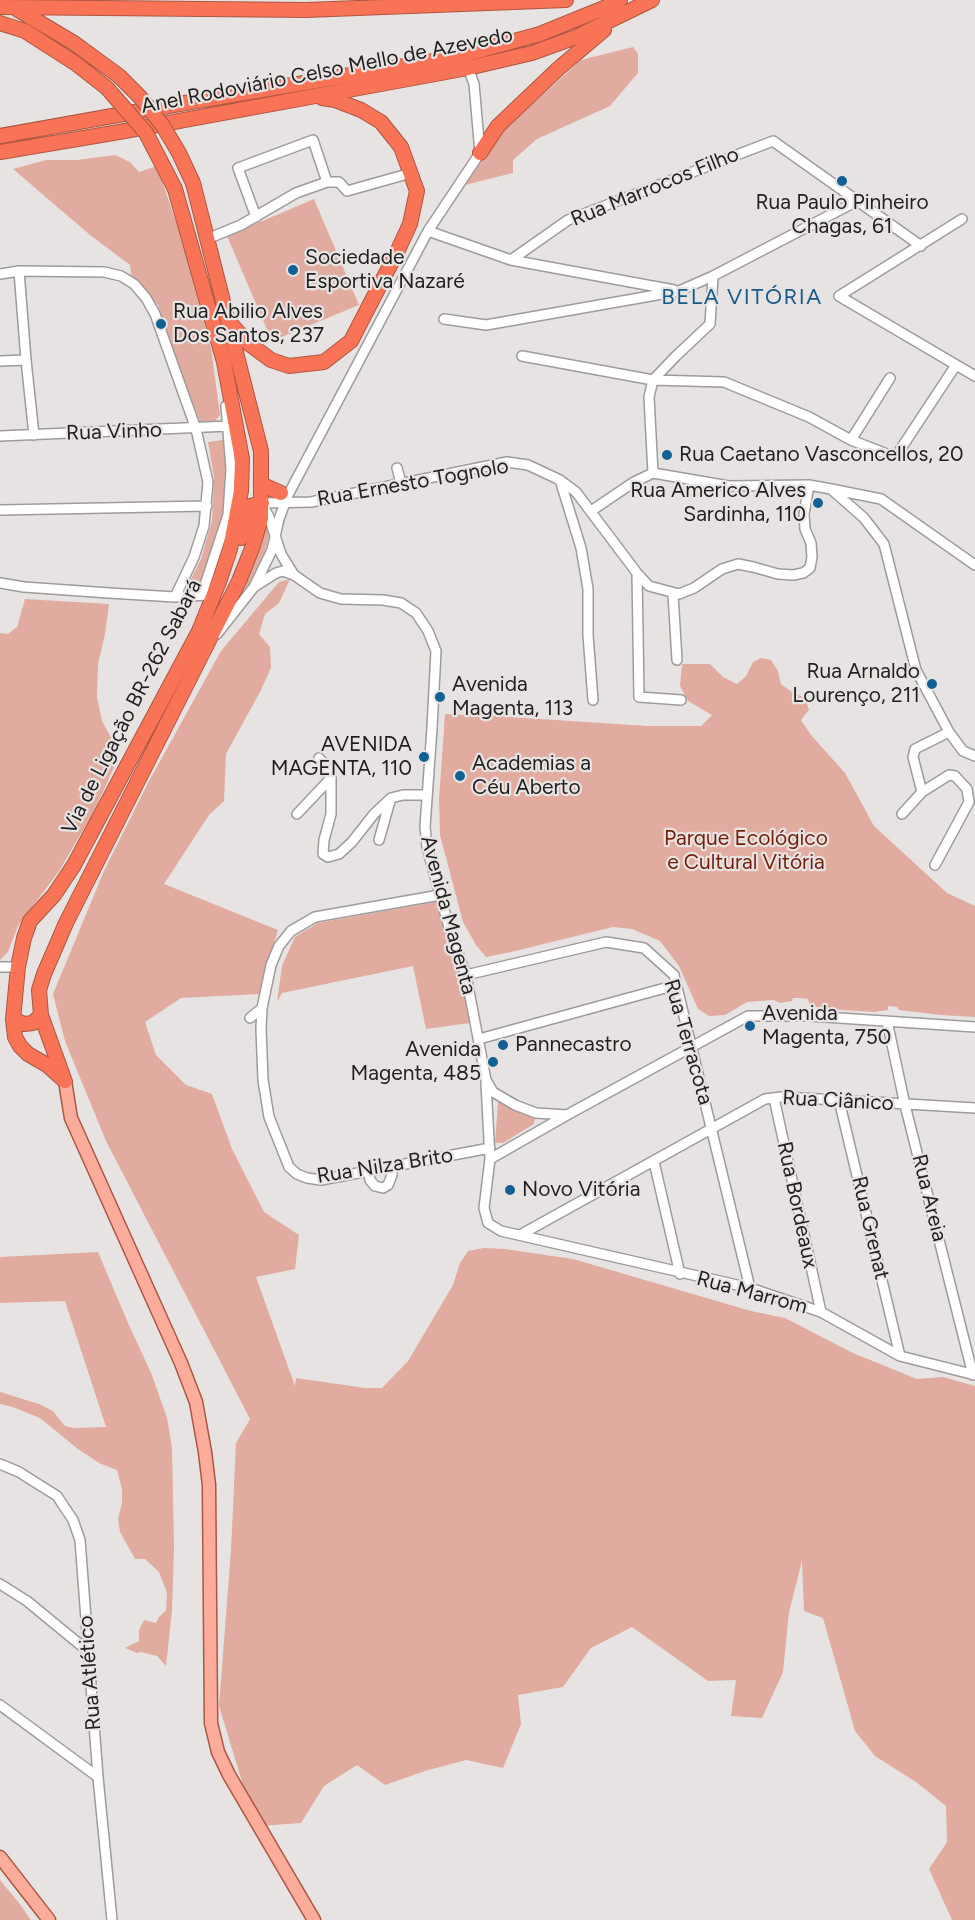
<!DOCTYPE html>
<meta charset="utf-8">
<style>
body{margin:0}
canvas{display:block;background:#e7e3e2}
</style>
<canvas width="975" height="1920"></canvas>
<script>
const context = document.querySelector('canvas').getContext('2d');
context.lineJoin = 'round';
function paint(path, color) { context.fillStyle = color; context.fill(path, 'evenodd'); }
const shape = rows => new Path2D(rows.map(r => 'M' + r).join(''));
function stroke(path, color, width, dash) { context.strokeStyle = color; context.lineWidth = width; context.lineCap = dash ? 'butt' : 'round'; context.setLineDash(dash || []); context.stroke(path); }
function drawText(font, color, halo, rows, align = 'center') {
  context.font = font + ' Figtree,sans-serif'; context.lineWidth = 4.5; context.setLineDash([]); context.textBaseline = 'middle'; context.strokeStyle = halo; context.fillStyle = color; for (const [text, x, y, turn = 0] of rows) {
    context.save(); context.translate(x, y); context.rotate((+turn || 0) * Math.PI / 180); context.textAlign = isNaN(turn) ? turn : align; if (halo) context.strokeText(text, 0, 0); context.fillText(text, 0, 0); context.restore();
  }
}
const green = shape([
 [633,47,638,54,638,73,610,106,537,139,513,160,513,173,465,185,502,132,581,60],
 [115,155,130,162,139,172,157,166,184,246,211,348,220,415,212,425,200,422,179,368,158,305,132,279,130,265,90,235,13,169,46,160,77,160],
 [314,199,359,305,272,341,227,236],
 [223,440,227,471,224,515,199,590,188,585,201,559,212,521,214,477,208,442],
 [267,517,269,535,264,556,249,586,224,618],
 [290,579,279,603,265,614,259,634,270,647,271,668,261,690,226,754,224,801,209,815,164,884,278,930,259,994,181,998,145,1022,156,1055,186,1085,212,1094,232,1149,264,1212,299,1235,295,1269,256,1277,295,1386,296,1378,365,1388,382,1388,408,1361,453,1285,460,1263,468,1251,484,1248,505,1249,573,1259,751,1311,785,1318,853,1353,917,1379,943,1377,975,1386,975,1920,952,1920,929,1869,947,1842,946,1806,916,1782,875,1756,855,1731,823,1618,804,1611,802,1561,789,1612,783,1672,762,1718,731,1716,736,1680,708,1681,632,1627,591,1648,563,1687,518,1695,521,1724,503,1768,466,1760,425,1771,385,1785,357,1765,324,1786,301,1823,259,1826,243,1785,219,1706,231,1550,236,1443,250,1419,106,1141,65,1041,53,994,104,871,149,781,221,651,279,582],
 [25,599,109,604,105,634,98,664,97,697,102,721,115,745,116,763,93,813,59,871,18,926,8,952,0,960,0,633,8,634,17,627],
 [761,658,771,660,778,671,781,684,792,692,805,698,809,710,801,720,811,735,845,773,874,826,947,893,975,906,975,1017,941,1015,899,1010,897,1007,888,1006,888,1010,874,1012,827,1009,810,1006,808,999,797,998,793,998,792,1001,780,1003,773,1000,747,1002,725,1015,709,1016,698,1009,679,966,660,941,632,929,613,927,511,952,486,957,476,945,463,922,440,835,439,799,445,714,494,716,648,726,701,726,712,715,688,701,680,686,682,664,710,664,723,677,737,684,746,676,753,662],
 [441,901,462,976,470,1023,426,1029,413,966,282,993,277,1002,282,966,295,937,318,923],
 [498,1101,535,1119,534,1124,503,1143,495,1143],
 [98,1252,128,1323,152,1375,167,1418,172,1447,174,1548,172,1611,166,1666,157,1656,141,1652,137,1653,125,1648,139,1641,139,1630,144,1620,156,1623,159,1617,166,1610,167,1593,159,1572,145,1559,135,1559,120,1532,118,1519,122,1503,122,1489,117,1470,99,1463,78,1449,40,1418,13,1407,0,1404,0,1392,39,1404,53,1411,65,1426,73,1428,106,1427,65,1301,0,1303,0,1257],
 [0,1880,19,1903,31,1920,0,1920]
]);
const minor = shape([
 [256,217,238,168,313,140,327,182],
 [962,219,839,296,975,376],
 [428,231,511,260,674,290],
 [207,239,241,225,296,193,327,182,339,182,347,191,411,173],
 [511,260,568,220,773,141,921,246],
 [19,271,26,360,34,435],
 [0,274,19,271,104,272,121,276,134,284,146,298,155,314,196,429,208,482,204,526,194,557,175,597],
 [444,319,486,325,679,291,713,276,857,201],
 [522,356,653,380,724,382,809,417,851,440,887,454],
 [0,361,26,360],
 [0,436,229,426],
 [851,440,890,378],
 [900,450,956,365],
 [397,468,401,483],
 [653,473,649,397,653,380,676,356,710,324,713,276],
 [560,480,581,548,588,589,588,635,593,700],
 [831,489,881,499,975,565],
 [262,503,311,502,507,462,528,465,560,480,576,492,637,573,649,586,679,594,694,588,722,569,738,564,753,567,778,574,793,575,803,573,810,568,812,557,811,543,805,529,804,514,809,485],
 [262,504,269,517,281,554,294,575],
 [0,510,207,506],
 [591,511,634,482,653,473,729,486,809,485,831,489,864,518,884,544,916,670,949,732,963,751,975,756],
 [637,573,639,697,681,700],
 [0,583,24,587,109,593,175,597,207,595],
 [254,587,276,573,283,571,294,575,320,593,341,599,383,600,401,603,416,613,428,631,436,651,432,728,425,827,427,847,450,931,466,975,486,1080,493,1092,515,1105,536,1113,567,1115],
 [202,594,228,515,231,469,226,406],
 [673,594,677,660],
 [217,634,254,587,272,550,279,519,288,495,428,231,480,153,474,84,468,68],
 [319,758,327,767,331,778,331,814,324,840,323,854,328,857,339,854,352,842,374,814,391,798,403,795,426,795],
 [922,792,913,757,915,749,949,732],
 [297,814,331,778],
 [902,814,922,792,949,775,955,776,967,789,969,802,935,865],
 [379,840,390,801],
 [440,895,315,917,291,931,279,946,271,965,262,1008,261,1029,263,1080,269,1117,289,1167,297,1174,307,1178,321,1180,490,1148],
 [0,967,18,967],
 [466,975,606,942,644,948,674,975,750,1288],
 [250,1018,262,1008],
 [887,1021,905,1105,973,1375],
 [479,1039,676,985],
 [486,1083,490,1159,484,1208,488,1223,501,1231,750,1288,821,1312,900,1356,975,1375],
 [774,1098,821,1312],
 [839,1100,900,1356],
 [490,1159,567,1115,748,1016,809,1016,975,1027],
 [654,1162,680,1274],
 [368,1170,370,1180,375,1186,383,1188,388,1185,392,1175,392,1167],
 [520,1235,765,1099,781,1097,839,1100,975,1108],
 [0,1464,19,1472,57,1496,73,1520,80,1540,98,1777,112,1920],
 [0,1584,27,1601,89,1652],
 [0,1705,98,1777]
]);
const major = shape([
 [65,1081,71,1118,181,1363,196,1402,205,1452,209,1485,211,1723,218,1752,229,1775,314,1920],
 [0,1857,49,1920]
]);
const highway = shape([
 [0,7,306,10,566,0],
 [15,8,74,43,119,76],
 [0,23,25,31,75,63,107,88],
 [0,136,185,103,452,58,540,34,604,8,620,0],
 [0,152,119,132,468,68,532,53,576,37,652,0],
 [480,153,498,126,559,68,604,30],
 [232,325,248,343,271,360,289,366,324,362,351,341,398,250,410,224,417,191,401,147,381,122,361,110,335,100,322,98],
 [261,484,281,493],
 [241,538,250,506,262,503],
 [13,1019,24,1024,33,1023,41,1015],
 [64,1079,41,1015,39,990,44,974,66,923,239,581,251,551,261,519,261,451,193,183],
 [65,1081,47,1065,28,1054,20,1046,15,1037,13,1019,18,967,24,938,30,921,54,895,74,865,199,631,219,582,230,549,241,491,242,459,224,362,175,189]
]);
const highwayBridge = shape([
 [119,76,140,97,163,126,179,153,193,183],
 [107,88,146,133,175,189]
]);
const markers = [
 [842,181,6,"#136194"],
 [293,270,6,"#136194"],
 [161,324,6,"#136194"],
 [667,455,6,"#136194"],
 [818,503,6,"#136194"],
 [932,684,6,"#136194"],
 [440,697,6,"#136194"],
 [424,757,6,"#136194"],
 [460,776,6,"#136194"],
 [750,1026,6,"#136194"],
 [503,1045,6,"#136194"],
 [493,1062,6,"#136194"],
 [510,1190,6,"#136194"]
];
const streetNames = [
 ["Anel Rodoviário Celso Mello de Azevedo",327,71,-11],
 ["Rua Marrocos Filho",655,187,-22],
 ["Rua Vinho",114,432,-2],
 ["Rua Ernesto Tognolo",413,483,-10],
 ["Via de Ligação BR-262 Sabará",132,707,-63],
 ["Avenida Magenta",448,915,75],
 ["Rua Terracota",688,1042,74],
 ["Rua Ciânico",838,1101,3],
 ["Rua Nilza Brito",385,1166,-9],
 ["Rua Areia",929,1198,76],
 ["Rua Bordeaux",797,1205,78],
 ["Rua Grenat",870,1228,77],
 ["Rua Marrom",752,1293,15],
 ["Rua Atlético",90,1673,-94]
];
const poiNames = [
 ["Rua Paulo Pinheiro",842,203,"center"],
 ["Chagas, 61",842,227,"center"],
 ["Sociedade",305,258],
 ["Esportiva Nazaré",305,282],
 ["Rua Abilio Alves",173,312],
 ["Dos Santos, 237",173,336],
 ["Rua Caetano Vasconcellos, 20",679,455],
 ["Rua Americo Alves",806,491,"right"],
 ["Sardinha, 110",806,515,"right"],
 ["Rua Arnaldo",920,672,"right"],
 ["Lourenço, 211",920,696,"right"],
 ["Avenida",452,685],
 ["Magenta, 113",452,709],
 ["AVENIDA",412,745,"right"],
 ["MAGENTA, 110",412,769,"right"],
 ["Academias a",472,764],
 ["Céu Aberto",472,788],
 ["Avenida",762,1014],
 ["Magenta, 750",762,1038],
 ["Pannecastro",515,1045],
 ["Avenida",481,1050,"right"],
 ["Magenta, 485",481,1074,"right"],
 ["Novo Vitória",522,1190]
];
const parkNames = [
 ["Parque Ecológico",746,839],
 ["e Cultural Vitória",746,863]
];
const neighbourhoodNames = [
 ["BELA VITÓRIA",742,298]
];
paint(green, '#e1ac9f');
stroke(minor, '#9f9b9b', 12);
stroke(major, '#ad5643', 15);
stroke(highway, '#ad5643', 16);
stroke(minor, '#fff', 9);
stroke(major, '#fbac9a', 12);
stroke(highway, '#f97457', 14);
stroke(highwayBridge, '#ad5643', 16, []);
stroke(highwayBridge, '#f97457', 14);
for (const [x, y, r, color] of markers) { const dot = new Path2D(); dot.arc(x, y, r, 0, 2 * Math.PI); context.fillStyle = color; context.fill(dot); stroke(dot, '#e7e3e2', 2); }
drawText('21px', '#211f1f', '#e7e3e2', streetNames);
drawText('21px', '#211f1f', '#e7e3e2', poiNames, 'left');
drawText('21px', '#761d08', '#e7e3e2', parkNames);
context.letterSpacing = '1.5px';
drawText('22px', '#165b89', '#e7e3e2', neighbourhoodNames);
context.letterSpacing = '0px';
</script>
